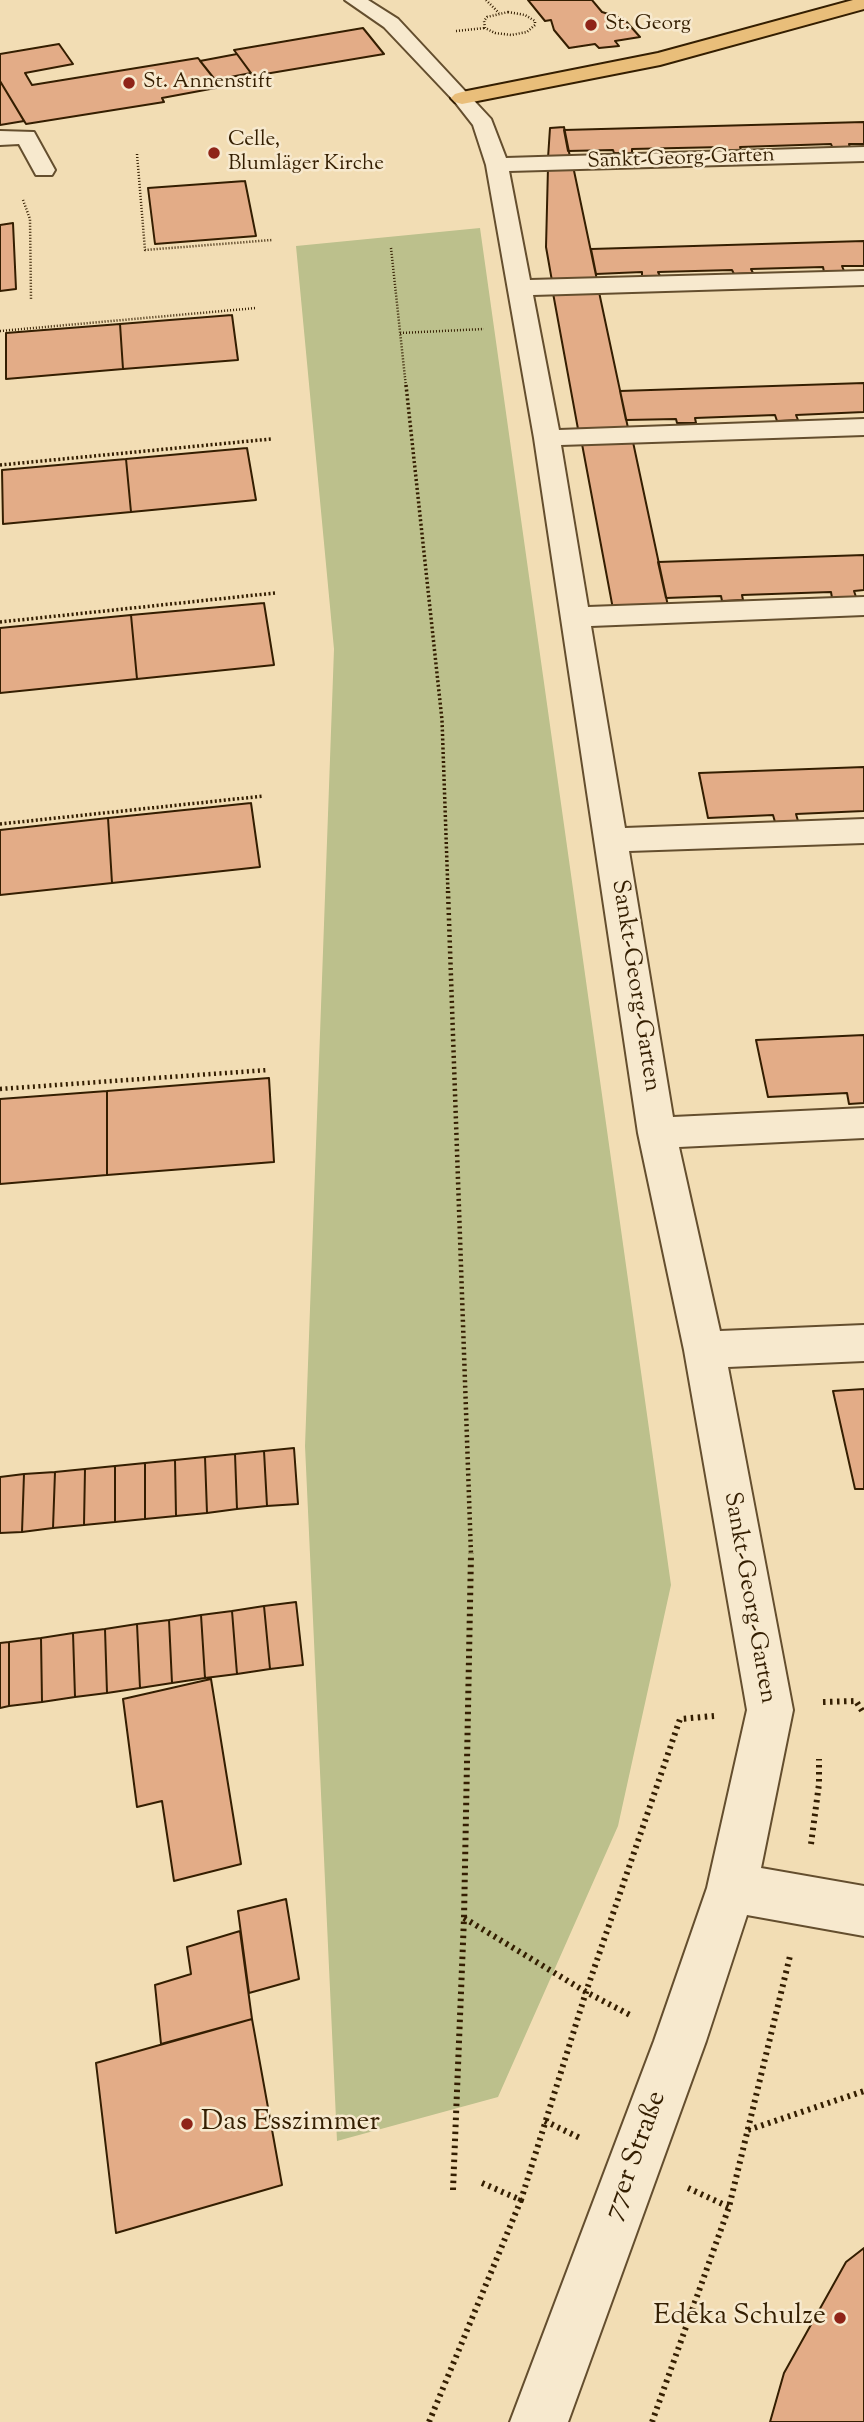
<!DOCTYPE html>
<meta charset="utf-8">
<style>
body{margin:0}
canvas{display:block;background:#f2ddb4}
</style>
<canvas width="864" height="2422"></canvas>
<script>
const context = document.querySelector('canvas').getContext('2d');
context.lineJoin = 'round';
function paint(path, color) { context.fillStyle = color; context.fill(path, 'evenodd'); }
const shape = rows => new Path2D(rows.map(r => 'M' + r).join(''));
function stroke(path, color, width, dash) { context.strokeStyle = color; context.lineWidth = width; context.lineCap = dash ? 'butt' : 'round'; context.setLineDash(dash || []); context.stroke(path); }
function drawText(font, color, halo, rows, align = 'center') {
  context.font = font + ' "Sorts Mill Goudy",serif'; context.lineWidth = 5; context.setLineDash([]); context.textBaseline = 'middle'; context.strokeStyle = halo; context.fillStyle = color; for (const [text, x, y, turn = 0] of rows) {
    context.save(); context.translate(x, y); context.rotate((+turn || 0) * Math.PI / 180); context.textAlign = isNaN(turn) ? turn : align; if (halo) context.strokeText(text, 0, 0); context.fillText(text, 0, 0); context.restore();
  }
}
const green = shape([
 [480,228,671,1585,618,1826,498,2097,337,2141,305,1446,334,649,296,246]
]);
const building = shape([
 [528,0,592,0,602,12,624,19,640,37,615,41,619,46,599,48,595,44,569,48,554,30,551,20,545,21,528,0],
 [363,28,384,54,253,76,234,50,363,28],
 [59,44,73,64,25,73,32,85,198,58,221,87,162,98,164,102,26,124,0,81,0,54,59,44],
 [237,54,251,73,215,80,200,61,237,54],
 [0,81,24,121,0,125,0,81],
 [864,122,864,144,849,144,850,148,833,149,831,144,740,147,741,150,724,150,723,147,632,149,632,153,614,153,613,150,568,151,564,130,864,122],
 [564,127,570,157,548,158,550,128,564,127],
 [573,166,597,280,552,281,546,247,548,167,573,166],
 [245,181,256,236,155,244,148,188,245,181],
 [13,223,16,289,0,291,0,225,13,223],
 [864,241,864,266,842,266,844,271,824,272,823,267,751,269,753,273,734,274,732,270,658,272,660,276,642,276,642,272,596,274,591,249,864,241],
 [599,292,628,428,578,429,553,293,599,292],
 [232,315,238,360,123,369,120,324,232,315],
 [120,324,123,369,6,379,6,333,120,324],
 [864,383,864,412,796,415,798,420,777,421,775,415,695,418,696,423,677,423,676,419,626,420,620,391,864,383],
 [633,442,668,606,613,609,582,444,633,442],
 [247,448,256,500,131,512,126,459,247,448],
 [126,459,131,512,3,524,2,470,126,459],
 [864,555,864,590,854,591,856,597,832,598,831,592,742,595,743,600,722,601,721,596,666,598,658,562,864,555],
 [264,603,274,665,137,679,131,615,264,603],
 [131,615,137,679,0,693,0,628,131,615],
 [864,767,864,811,796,814,798,821,775,822,773,815,708,818,699,773,864,767],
 [251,803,260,867,112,883,108,818,251,803],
 [108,818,112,883,0,895,0,830,108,818],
 [864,1035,864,1103,849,1104,847,1093,768,1097,756,1040,864,1035],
 [269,1078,274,1162,107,1175,107,1091,269,1078],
 [107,1091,107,1175,0,1184,0,1099,107,1091],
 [864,1389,864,1489,855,1489,833,1391,864,1389],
 [294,1448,298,1504,267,1506,264,1451,294,1448],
 [264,1451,267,1506,237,1509,235,1454,264,1451],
 [235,1454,237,1509,207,1513,205,1457,235,1454],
 [205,1457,207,1513,176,1516,175,1460,205,1457],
 [175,1460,176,1516,145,1519,145,1463,175,1460],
 [145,1463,145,1519,115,1522,115,1466,145,1463],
 [115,1466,115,1522,84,1525,85,1469,115,1466],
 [85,1469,84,1525,53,1528,55,1472,85,1469],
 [55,1472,53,1528,22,1532,24,1474,55,1472],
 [24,1474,22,1532,0,1533,0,1477,24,1474],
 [296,1602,303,1665,270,1669,264,1606,296,1602],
 [264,1606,270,1669,237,1674,232,1611,264,1606],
 [232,1611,237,1674,205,1678,201,1615,232,1611],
 [201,1615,205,1678,172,1683,169,1620,201,1615],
 [169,1620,172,1683,140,1688,137,1624,169,1620],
 [137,1624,140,1688,107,1693,105,1629,137,1624],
 [105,1629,107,1693,75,1697,73,1633,105,1629],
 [73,1633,75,1697,42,1702,41,1638,73,1633],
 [41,1638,42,1702,9,1706,9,1642,41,1638],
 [9,1642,9,1706,0,1708,0,1643,9,1642],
 [211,1679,241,1864,174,1881,162,1801,137,1807,123,1699,211,1679],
 [286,1899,299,1979,249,1993,238,1911,286,1899],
 [240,1931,252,2019,161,2044,155,1985,191,1974,187,1947,240,1931],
 [252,2019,282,2185,116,2233,96,2063,252,2019],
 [864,2248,864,2422,770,2422,784,2373,846,2262,864,2248]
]);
const pathFar3 = shape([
 [486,0,499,13],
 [508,12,525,15,535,21,535,25,527,32,511,35,495,33,485,28,484,21,487,17,508,12],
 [456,31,485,28],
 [137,154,145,250,272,240],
 [23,200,30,219,31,299],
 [391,248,406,387],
 [0,331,256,308],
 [400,333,484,329]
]);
const pathFar2 = shape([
 [406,385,442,720,448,893],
 [0,465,271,439],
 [0,622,275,593],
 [0,824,264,796]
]);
const pathFar1 = shape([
 [448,891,471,1555],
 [0,1089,268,1070]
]);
const path = shape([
 [823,1702,856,1701,864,1714],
 [811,1844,819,1784,819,1759],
 [464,1918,586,1992,630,2015],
 [545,2121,582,2139],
 [748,2130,864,2091],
 [482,2183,521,2200,586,1992,680,1719,714,1716],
 [688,2188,729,2207],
 [453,2190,464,1918,471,1553],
 [429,2422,521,2200],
 [652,2422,729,2207,790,1956]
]);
const minor = shape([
 [345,0,368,0,398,19,491,119,506,158,864,147,864,161,509,171,530,280,864,271,864,285,533,295,559,430,864,419,864,435,561,445,588,607,864,597,864,615,591,626,625,828,864,819,864,843,629,851,673,1117,864,1108,864,1138,679,1147,720,1331,864,1325,864,1361,728,1367,793,1710,761,1868,864,1886,864,1936,747,1915,706,2041,568,2422,510,2422,654,2041,707,1888,747,1710,684,1350,638,1133,534,438,486,165,473,125,455,102,384,27,345,0],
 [0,131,34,132,55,170,52,175,36,175,19,144,0,145,0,131]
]);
const major = shape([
 [853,0,864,0,864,9,660,65,462,104,455,102,451,98,455,94,462,92,658,53,853,0]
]);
const markers = [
 [591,25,7,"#8f2418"],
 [129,83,7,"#8f2418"],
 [214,153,7,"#8f2418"],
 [187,2124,7,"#8f2418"],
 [840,2318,7,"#8f2418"]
];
const farPoinames = [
 ["St. Georg",605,25],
 ["St. Annenstift",143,83],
 ["Celle,",228,141],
 ["Blumläger Kirche",228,165]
];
const farStreetnames = [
 ["Sankt-Georg-Garten",681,160,-2]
];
const streetNames = [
 ["Sankt-Georg-Garten",634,986,81],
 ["Sankt-Georg-Garten",748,1598,80]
];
const nearPoinames = [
 ["Das Esszimmer",201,2124],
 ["Edeka Schulze",826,2318,"right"]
];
const nearStreetnames = [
 ["77er Straße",637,2156,-70]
];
paint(green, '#bcc08c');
paint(building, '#e3ac87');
stroke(building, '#341e01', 2);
stroke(minor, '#644e2e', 4);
stroke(major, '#341e01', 4);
stroke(pathFar3, '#341e01', 2.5, [1, 2]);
stroke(pathFar2, '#341e01', 3.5, [2, 2.5]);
stroke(pathFar1, '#341e01', 4.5, [2, 3.5]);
stroke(path, '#341e01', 6, [2.5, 4.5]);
paint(minor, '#f7e9ce');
paint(major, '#e9be7a');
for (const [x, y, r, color] of markers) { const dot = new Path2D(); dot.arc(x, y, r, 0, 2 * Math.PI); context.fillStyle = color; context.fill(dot); stroke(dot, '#f7e9ce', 2.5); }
drawText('21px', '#341e01', '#f7e9ce', farPoinames, 'left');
drawText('21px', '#341e01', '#f7e9ce', farStreetnames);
drawText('24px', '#341e01', '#f7e9ce', streetNames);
drawText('28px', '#341e01', '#f7e9ce', nearPoinames, 'left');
drawText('28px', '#341e01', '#f7e9ce', nearStreetnames);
</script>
